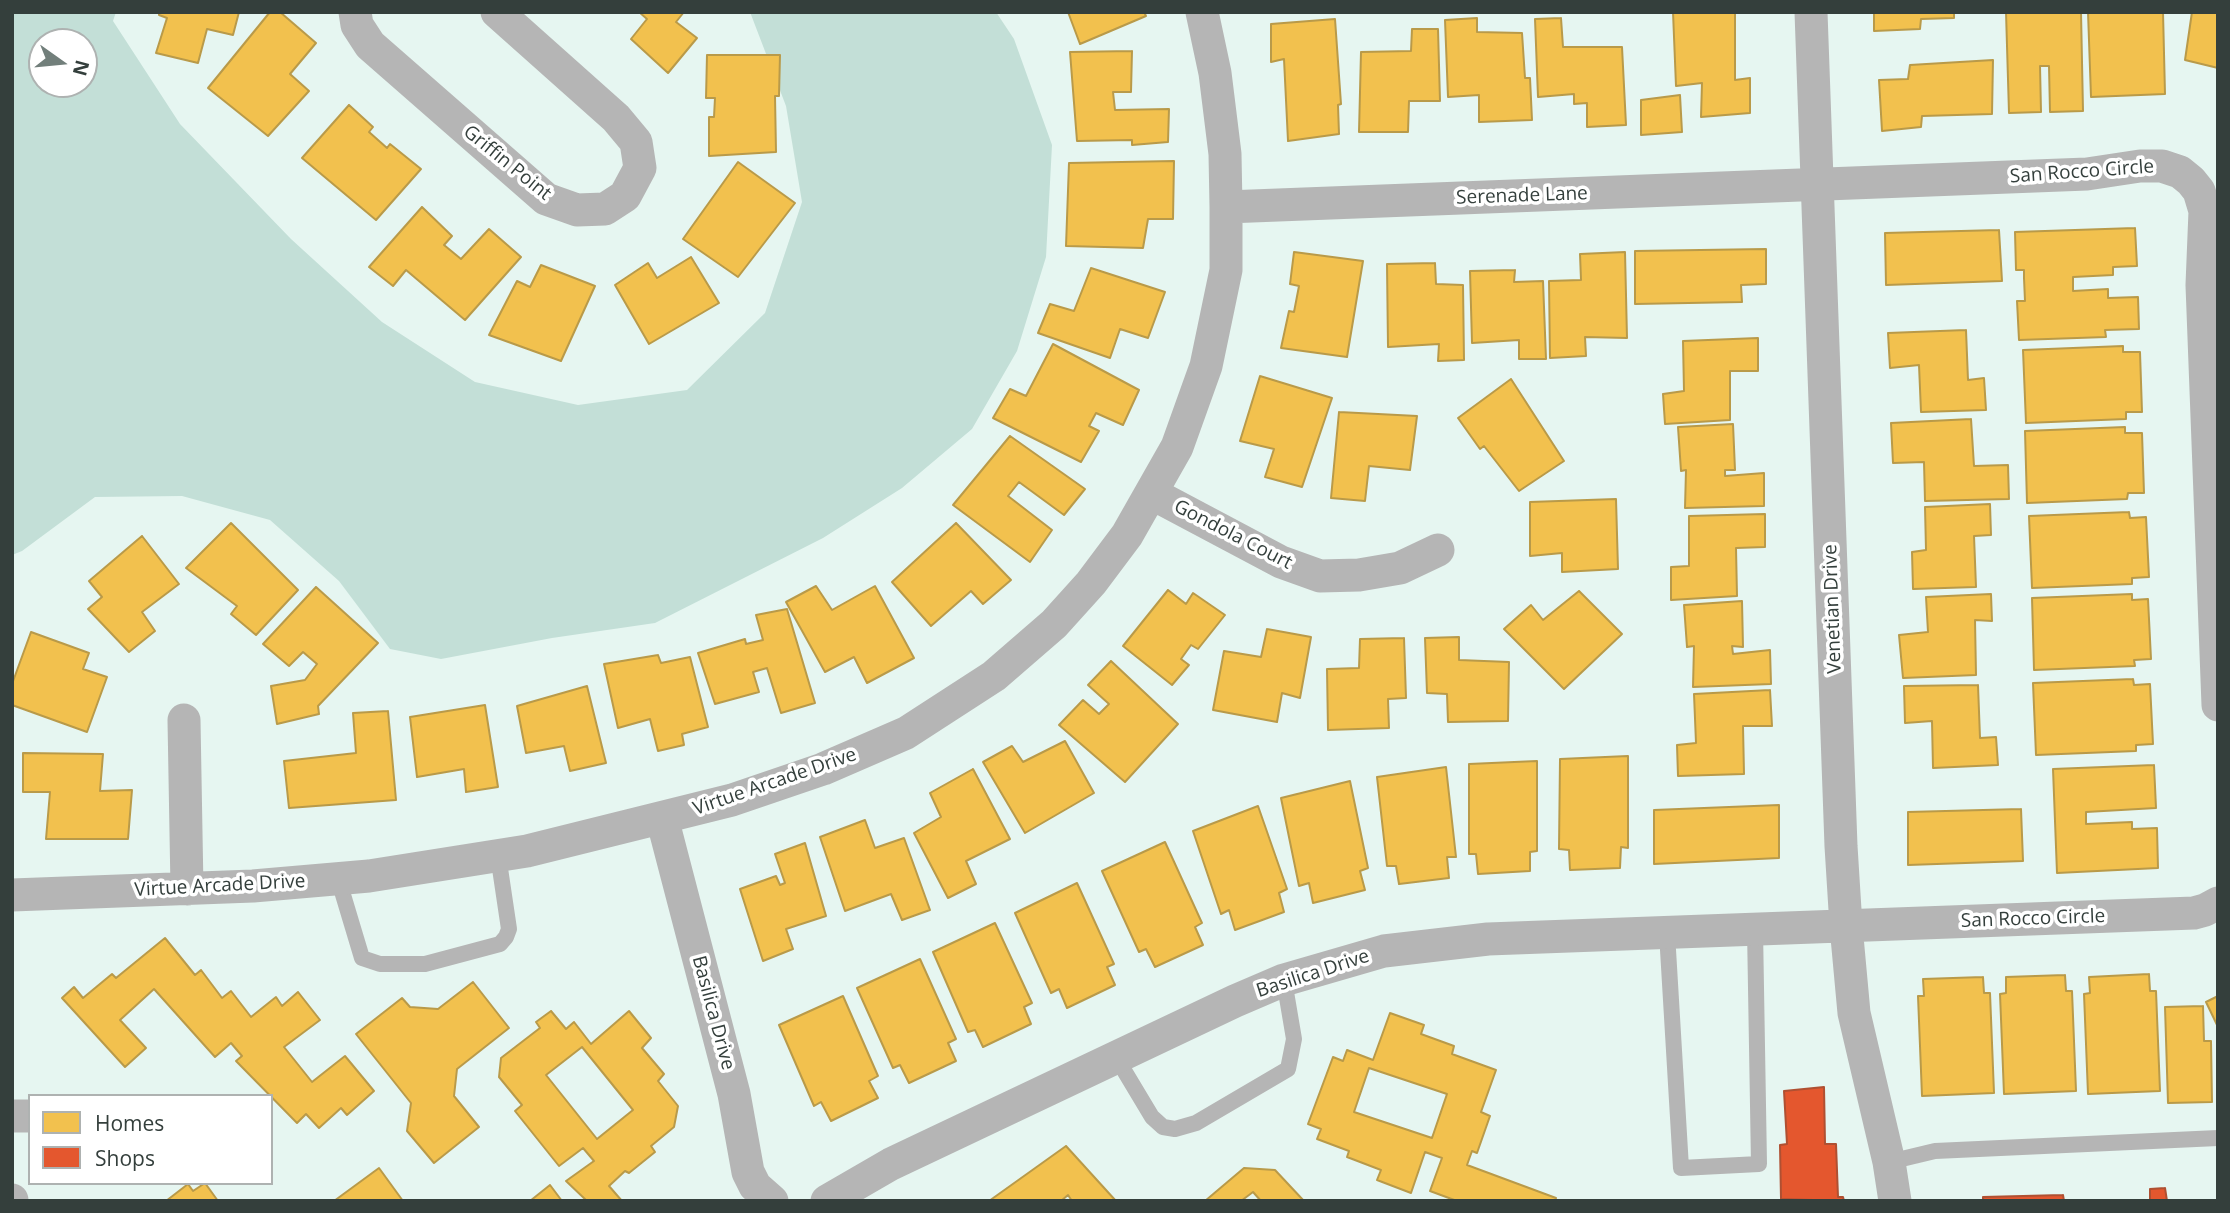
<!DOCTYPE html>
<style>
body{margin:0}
#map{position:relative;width:2230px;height:1213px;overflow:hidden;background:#e6f6f1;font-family:"Open Sans",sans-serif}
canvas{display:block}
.frame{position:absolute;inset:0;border:14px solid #343f3c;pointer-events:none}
.legend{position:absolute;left:28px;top:1094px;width:245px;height:91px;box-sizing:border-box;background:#fff;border:2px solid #aeb2b1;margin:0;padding:9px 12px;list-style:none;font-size:21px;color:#343f3c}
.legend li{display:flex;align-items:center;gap:14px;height:35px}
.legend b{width:35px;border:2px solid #aeb2b1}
.north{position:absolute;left:28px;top:28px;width:70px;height:70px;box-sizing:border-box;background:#fff;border:2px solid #aeb2b1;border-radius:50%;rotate:105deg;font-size:19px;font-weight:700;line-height:28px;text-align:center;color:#343f3c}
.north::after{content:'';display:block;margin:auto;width:24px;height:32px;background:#727f7b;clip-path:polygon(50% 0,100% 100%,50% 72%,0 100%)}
</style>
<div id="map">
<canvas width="2230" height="1213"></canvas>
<div class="frame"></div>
<ul class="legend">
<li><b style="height:19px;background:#f2c14e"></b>Homes</li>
<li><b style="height:19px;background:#e4572e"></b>Shops</li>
</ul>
<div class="north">N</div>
</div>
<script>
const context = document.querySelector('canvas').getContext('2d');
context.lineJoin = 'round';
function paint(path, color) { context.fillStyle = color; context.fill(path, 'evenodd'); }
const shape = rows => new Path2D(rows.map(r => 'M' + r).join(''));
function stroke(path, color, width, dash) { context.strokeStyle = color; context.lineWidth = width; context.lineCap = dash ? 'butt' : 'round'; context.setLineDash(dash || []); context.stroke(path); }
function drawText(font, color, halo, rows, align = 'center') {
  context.font = font + ' "Open Sans",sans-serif'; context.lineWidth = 7; context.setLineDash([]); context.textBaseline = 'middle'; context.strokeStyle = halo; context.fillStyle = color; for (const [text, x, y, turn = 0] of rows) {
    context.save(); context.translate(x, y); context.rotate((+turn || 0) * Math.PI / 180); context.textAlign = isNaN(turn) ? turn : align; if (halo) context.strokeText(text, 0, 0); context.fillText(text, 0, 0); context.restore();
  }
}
const green = shape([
 [12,12,116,12,113,21,180,124,291,239,382,322,475,382,578,405,687,390,765,313,802,202,786,106,750,12,996,12,1014,39,1052,145,1046,257,1017,351,972,429,902,488,823,538,655,623,552,638,441,659,390,649,339,581,270,520,182,496,95,497,22,551,12,555],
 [42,42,84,42,84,84,42,84]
]);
const homes = shape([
 [159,12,239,12,233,35,207,29,198,63,156,53,167,18,159,15,159,12],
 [270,12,280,12,316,43,290,74,309,91,268,136,208,88,270,12],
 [639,12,684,12,676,22,697,38,668,73,631,39,647,19,639,12],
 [1068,12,1144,12,1146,16,1080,44,1068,12],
 [1673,12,1735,12,1735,80,1750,78,1750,113,1701,117,1702,83,1676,86,1673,12],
 [1874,12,1954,12,1954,18,1921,19,1920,29,1874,31,1874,12],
 [2006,12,2081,12,2083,111,2050,112,2049,66,2040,66,2041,112,2009,113,2006,12],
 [2088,12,2163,12,2165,94,2091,97,2088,12],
 [2192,12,2218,12,2218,68,2185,60,2192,12],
 [1477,18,1477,32,1522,33,1525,78,1530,78,1532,120,1479,122,1479,95,1448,97,1445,20,1477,18],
 [1561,18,1563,47,1622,47,1626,125,1587,127,1587,103,1574,104,1574,94,1538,97,1535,19,1561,18],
 [1335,19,1341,104,1338,105,1339,134,1288,141,1284,59,1271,62,1271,24,1335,19],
 [1412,29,1438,29,1440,101,1409,101,1408,132,1359,132,1361,52,1411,51,1412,29],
 [1132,51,1131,92,1113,92,1115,110,1169,109,1168,142,1132,145,1132,140,1077,141,1070,52,1132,51],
 [707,55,780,55,779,96,775,96,776,152,709,156,709,117,714,117,715,98,706,98,707,55],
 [1993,60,1992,114,1922,116,1921,127,1882,131,1879,80,1908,79,1910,65,1993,60],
 [1680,95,1682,132,1641,135,1641,100,1680,95],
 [349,105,373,127,369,132,387,148,390,144,421,169,376,220,302,158,349,105],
 [1174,161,1173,219,1148,219,1143,248,1066,246,1069,163,1174,161],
 [738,162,795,203,738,277,683,239,738,162],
 [422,207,452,236,444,245,461,259,489,229,521,257,465,320,406,270,393,286,369,267,422,207],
 [2135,228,2137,266,2113,267,2113,275,2073,277,2073,291,2108,289,2108,298,2138,297,2139,329,2105,330,2106,337,2019,340,2017,301,2025,301,2024,278,2024,270,2016,270,2015,232,2135,228],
 [1999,230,2002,281,1886,285,1885,233,1999,230],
 [1766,249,1766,284,1741,285,1742,302,1635,304,1635,251,1766,249],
 [1294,252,1363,261,1347,357,1281,348,1289,311,1294,312,1299,286,1290,284,1294,252],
 [1625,252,1627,338,1585,337,1586,356,1550,358,1549,281,1581,280,1580,254,1625,252],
 [691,257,719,303,649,344,615,285,648,263,657,278,691,257],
 [1435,263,1436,284,1463,285,1464,360,1438,361,1439,344,1388,347,1387,264,1435,263],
 [541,265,595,286,561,361,489,335,517,281,530,287,541,265],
 [1091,268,1165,292,1148,338,1120,329,1110,358,1038,333,1050,304,1074,311,1091,268],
 [1515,270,1514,282,1543,281,1546,359,1519,359,1519,340,1472,343,1470,271,1515,270],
 [1966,330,1968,380,1984,378,1986,410,1921,412,1919,365,1890,368,1888,333,1966,330],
 [1758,338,1758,371,1730,371,1730,420,1665,424,1663,394,1684,391,1683,341,1758,338],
 [1053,344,1139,390,1123,425,1096,413,1089,426,1099,431,1081,462,993,418,1010,389,1026,396,1053,344],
 [2123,346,2123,352,2140,352,2142,412,2126,412,2126,419,2026,423,2023,350,2123,346],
 [1260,376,1332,398,1302,487,1265,477,1274,449,1240,441,1260,376],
 [1511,379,1564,461,1519,491,1484,446,1480,449,1458,418,1511,379],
 [1339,412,1417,416,1410,470,1369,466,1365,501,1331,498,1339,412],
 [1971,419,1974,466,2008,465,2009,499,1925,501,1924,462,1893,463,1891,423,1971,419],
 [1733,424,1735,470,1725,470,1725,476,1764,473,1764,506,1685,508,1686,470,1681,471,1678,427,1733,424],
 [2125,427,2125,433,2142,433,2144,493,2128,493,2127,499,2027,503,2025,431,2125,427],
 [1010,436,1085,489,1064,515,1019,482,1008,496,1052,530,1030,562,953,505,1010,436],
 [1616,499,1618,569,1562,572,1562,553,1530,556,1530,502,1616,499],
 [1990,504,1991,535,1974,536,1976,587,1913,589,1912,552,1926,550,1925,507,1990,504],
 [2129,512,2130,518,2146,517,2149,577,2132,578,2132,584,2032,588,2029,516,2129,512],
 [1765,514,1765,547,1736,548,1737,596,1671,600,1671,567,1689,566,1689,516,1765,514],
 [231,523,298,590,256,635,231,614,237,606,186,568,231,523],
 [956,523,1011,580,983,604,971,591,931,626,892,582,956,523],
 [142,536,179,584,142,612,155,631,129,652,88,609,102,597,89,581,142,536],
 [816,586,832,610,875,586,914,658,867,683,854,657,825,672,786,602,816,586],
 [316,587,378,643,318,706,319,714,277,724,271,686,305,680,317,664,303,652,289,666,263,644,316,587],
 [1168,590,1186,604,1193,593,1225,615,1198,649,1191,645,1181,659,1189,665,1172,685,1123,646,1168,590],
 [1579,591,1622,634,1564,689,1504,629,1531,605,1543,620,1579,591],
 [1991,594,1992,621,1975,620,1976,675,1903,678,1899,635,1928,632,1926,597,1991,594],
 [2132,594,2132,600,2148,599,2151,659,2134,660,2135,666,2034,670,2032,598,2132,594],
 [1742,601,1743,647,1732,646,1733,654,1770,650,1771,684,1693,687,1694,646,1687,647,1684,605,1742,601],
 [787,609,815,703,781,713,767,668,753,672,759,692,715,704,698,653,745,639,746,644,763,640,756,615,787,609],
 [1267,629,1311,637,1300,698,1282,693,1277,722,1213,710,1224,651,1261,657,1267,629],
 [31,632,89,653,83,669,107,677,87,732,12,705,12,684,31,632],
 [1459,637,1459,660,1509,662,1508,721,1448,722,1447,694,1427,693,1425,638,1459,637],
 [1404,638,1406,698,1388,699,1389,728,1328,730,1327,669,1359,668,1360,639,1404,638],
 [658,655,661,663,690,657,708,727,682,734,684,745,658,751,650,719,618,728,604,664,658,655],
 [1111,661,1178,724,1125,782,1059,725,1083,700,1099,714,1109,704,1088,685,1111,661],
 [2133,679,2134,685,2150,684,2153,744,2136,745,2136,751,2036,755,2033,683,2133,679],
 [1978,685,1980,738,1996,737,1998,765,1933,768,1932,721,1905,723,1904,686,1978,685],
 [587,686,606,763,570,771,564,746,526,753,517,706,587,686],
 [1770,690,1772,726,1743,726,1744,774,1678,776,1677,745,1696,743,1694,694,1770,690],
 [485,705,498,787,466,792,464,769,417,777,410,717,485,705],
 [388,711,396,800,289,808,284,761,356,753,353,713,388,711],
 [1065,741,1094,793,1025,833,983,762,1012,746,1023,762,1065,741],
 [23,753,103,754,100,791,132,790,128,839,46,839,50,792,23,792,23,753],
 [1628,756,1628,848,1621,847,1620,868,1570,870,1569,850,1559,849,1560,759,1628,756],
 [1537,761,1537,851,1530,852,1530,871,1478,874,1476,854,1469,854,1469,764,1537,761],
 [2154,765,2156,808,2086,812,2086,824,2132,822,2132,829,2157,828,2158,868,2057,873,2053,769,2154,765],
 [1446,767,1456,857,1447,857,1449,878,1399,884,1396,866,1387,866,1377,777,1446,767],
 [973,769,1010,839,966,861,976,884,948,898,914,833,941,817,930,793,973,769],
 [1350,781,1368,868,1360,871,1365,890,1313,903,1309,883,1299,886,1281,798,1350,781],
 [1779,805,1779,858,1654,864,1654,810,1779,805],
 [1258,806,1287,889,1279,893,1284,912,1235,930,1229,910,1221,914,1193,831,1258,806],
 [2021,809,2023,861,1908,865,1908,812,2021,809],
 [865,820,875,848,904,838,930,910,902,920,891,894,845,911,820,837,865,820],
 [1165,842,1202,923,1195,927,1203,945,1155,967,1146,949,1139,952,1102,871,1165,842],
 [805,843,826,916,786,929,793,949,763,961,740,889,776,876,780,885,785,883,775,854,805,843],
 [1077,883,1114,964,1107,967,1115,985,1067,1008,1059,989,1051,993,1015,913,1077,883],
 [995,923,1032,1003,1024,1007,1031,1024,983,1047,975,1030,968,1032,933,952,995,923],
 [165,938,195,975,201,970,222,998,231,991,251,1017,276,997,282,1006,298,992,320,1020,284,1047,312,1082,345,1056,374,1091,347,1115,341,1108,319,1128,306,1114,297,1123,236,1061,242,1056,231,1043,215,1057,154,989,120,1020,146,1048,125,1067,62,998,74,987,83,998,112,974,116,978,165,938],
 [920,959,956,1039,948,1043,956,1061,909,1083,900,1065,893,1068,857,988,920,959],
 [2149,974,2150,991,2156,991,2160,1091,2088,1094,2084,994,2090,993,2089,977,2149,974],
 [2065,975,2066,991,2072,991,2076,1091,2004,1094,2000,994,2006,993,2006,977,2065,975],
 [1983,977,1984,993,1990,993,1994,1093,1922,1096,1918,996,1924,996,1923,979,1983,977],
 [473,982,509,1028,457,1069,454,1096,479,1127,434,1163,407,1131,411,1103,356,1034,402,998,410,1007,438,1009,473,982],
 [843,996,878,1076,869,1081,878,1098,831,1121,821,1102,814,1106,779,1025,843,996],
 [2218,996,2218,1027,2206,1002,2218,996],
 [2203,1006,2204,1041,2211,1041,2212,1102,2168,1103,2165,1007,2203,1006],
 [551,1011,566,1029,574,1022,591,1044,629,1011,651,1038,642,1048,664,1074,658,1081,678,1106,674,1127,651,1146,655,1152,629,1173,625,1171,609,1186,622,1201,587,1201,566,1181,594,1161,583,1148,559,1166,515,1111,522,1105,499,1077,501,1058,540,1028,536,1022,551,1011],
 [582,1047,633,1110,597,1139,546,1075,582,1047],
 [1390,1013,1424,1025,1421,1034,1454,1046,1452,1054,1496,1070,1481,1112,1490,1116,1477,1153,1472,1151,1467,1165,1556,1198,1555,1201,1457,1201,1430,1191,1442,1158,1425,1152,1411,1193,1377,1180,1381,1170,1347,1157,1349,1151,1317,1139,1321,1129,1308,1124,1333,1057,1343,1061,1347,1050,1373,1060,1390,1013],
 [1369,1068,1447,1094,1432,1138,1354,1112,1369,1068],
 [1066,1146,1116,1201,1072,1201,1068,1195,1061,1201,989,1201,1066,1146],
 [379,1168,403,1201,334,1201,379,1168],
 [1244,1168,1275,1170,1304,1201,1261,1201,1253,1192,1241,1201,1205,1201,1244,1168],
 [205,1183,218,1201,166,1201,188,1184,193,1191,205,1183],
 [550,1185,562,1201,530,1201,550,1185]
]);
const shops = shape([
 [1824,1087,1825,1144,1836,1144,1838,1197,1843,1197,1844,1201,1781,1199,1780,1145,1787,1144,1784,1091,1824,1087],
 [2165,1188,2167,1201,2150,1201,2150,1189,2165,1188],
 [2063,1195,2064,1201,1983,1201,1983,1197,2063,1195]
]);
const lane = shape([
 [338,878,362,958,380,964,425,964,500,944,506,937,509,929,498,855],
 [1667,933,1681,1168,1759,1164,1755,929],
 [1116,1057,1152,1117,1163,1127,1175,1129,1196,1123,1288,1069,1294,1039,1284,980],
 [1889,1162,1935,1151,2218,1138]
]);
const street = shape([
 [355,12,357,25,370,45,546,199,577,210,605,209,625,196,640,168,636,142,616,118,497,12],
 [1811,12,1841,846,1846,926,1854,1013,1889,1162,1895,1201],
 [1226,207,2087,174,2140,166,2162,166,2180,172,2191,181,2199,191,2205,211,2202,285,2218,705],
 [1151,493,1281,562,1320,576,1359,575,1400,568,1438,550],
 [184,720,187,889],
 [662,818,734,1094,748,1172,755,1186,772,1201],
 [12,895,253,886,369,876,527,851,732,800,823,769,906,733,994,676,1054,624,1091,583,1127,535,1177,447,1206,366,1226,270,1226,207,1225,154,1215,73,1202,12],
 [12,1116,30,1116],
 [12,1200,12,1201],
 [827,1201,891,1164,1235,1001,1284,980,1384,951,1488,939,2194,913,2205,910,2218,903]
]);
const streetNames = [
 ["Griffin Point",507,163,39],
 ["San Rocco Circle",2082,172,-4],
 ["Serenade Lane",1522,196,-2],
 ["Gondola Court",1233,535,27],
 ["Venetian Drive",1833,609,-92],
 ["Virtue Arcade Drive",775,782,-19],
 ["Virtue Arcade Drive",220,886,-3],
 ["San Rocco Circle",2033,919,-2],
 ["Basilica Drive",1313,974,-18],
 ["Basilica Drive",713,1013,75]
];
paint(green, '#c3dfd7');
paint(homes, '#f2c14e');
stroke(homes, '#b99a49', 2);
paint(shops, '#e4572e');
stroke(shops, '#af5032', 2);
stroke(lane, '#b5b5b5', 16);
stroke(street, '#b5b5b5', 33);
drawText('19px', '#343f3c', '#fff', streetNames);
</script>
